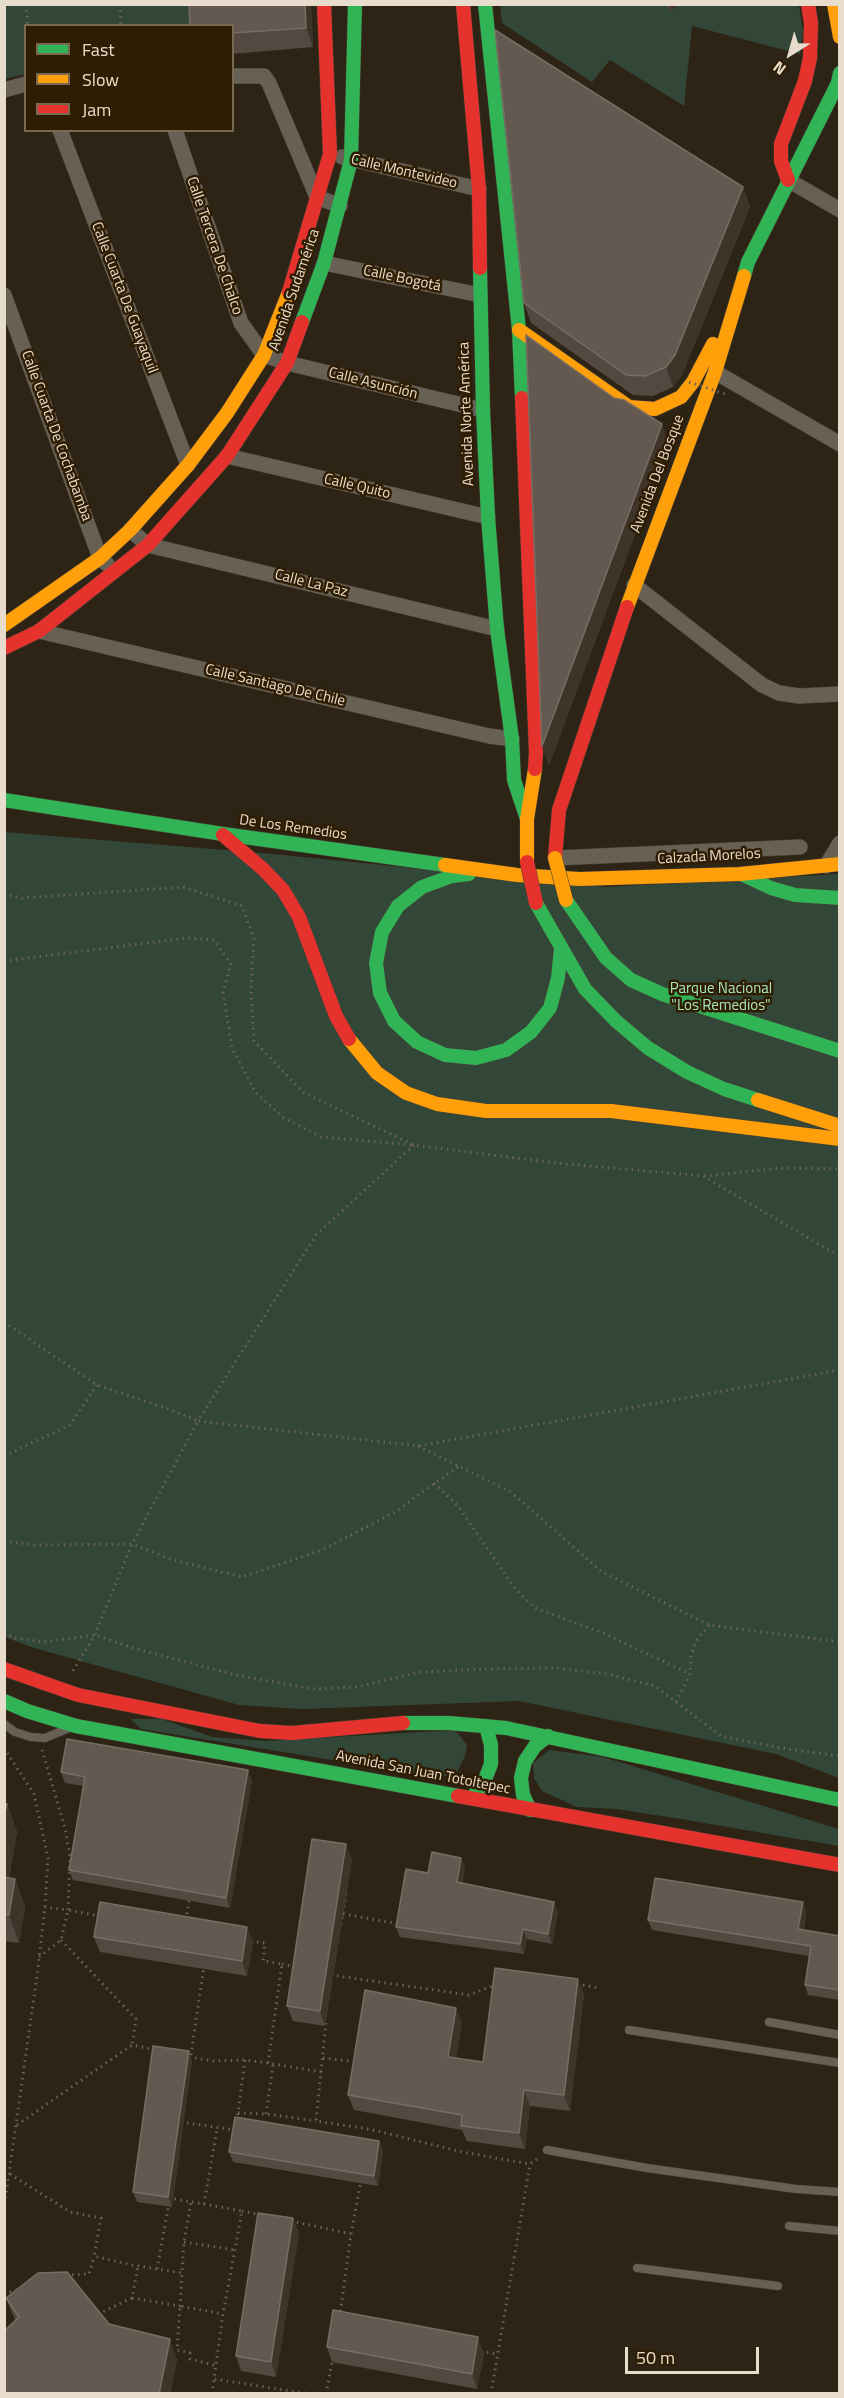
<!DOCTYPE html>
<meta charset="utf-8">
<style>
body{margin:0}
#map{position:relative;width:844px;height:2398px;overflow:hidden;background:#2e2416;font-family:"Titillium Web",sans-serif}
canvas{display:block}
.frame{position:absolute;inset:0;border:6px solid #e8dccd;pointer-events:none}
.legend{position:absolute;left:24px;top:24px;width:210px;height:108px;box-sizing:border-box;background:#2f1d02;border:2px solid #796953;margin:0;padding:8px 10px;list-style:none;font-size:18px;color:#e8dccd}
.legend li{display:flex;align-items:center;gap:12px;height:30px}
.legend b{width:30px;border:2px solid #796953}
.north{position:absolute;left:760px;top:24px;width:60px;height:60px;-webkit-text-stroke:4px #2f1d02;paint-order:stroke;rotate:217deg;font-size:16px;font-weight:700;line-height:24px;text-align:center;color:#e8dccd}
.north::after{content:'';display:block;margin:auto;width:21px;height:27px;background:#e8dccd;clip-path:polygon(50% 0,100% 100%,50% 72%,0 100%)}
.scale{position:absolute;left:625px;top:2347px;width:134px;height:27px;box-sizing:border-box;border:3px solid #e8dccd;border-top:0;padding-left:8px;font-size:18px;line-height:21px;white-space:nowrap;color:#e8dccd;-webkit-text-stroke:4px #2f1d02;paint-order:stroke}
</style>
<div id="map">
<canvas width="844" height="2398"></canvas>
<div class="frame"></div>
<ul class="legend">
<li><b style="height:8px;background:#30b455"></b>Fast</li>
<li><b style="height:8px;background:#ff9f0a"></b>Slow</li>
<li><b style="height:8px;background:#e5322d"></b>Jam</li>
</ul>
<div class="north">N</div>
<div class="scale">50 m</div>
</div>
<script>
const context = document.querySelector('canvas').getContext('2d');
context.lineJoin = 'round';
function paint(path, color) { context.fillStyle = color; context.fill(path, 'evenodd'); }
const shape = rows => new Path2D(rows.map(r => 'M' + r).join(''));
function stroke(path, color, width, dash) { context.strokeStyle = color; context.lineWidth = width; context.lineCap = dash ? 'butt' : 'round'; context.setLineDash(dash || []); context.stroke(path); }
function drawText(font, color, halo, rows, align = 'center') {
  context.font = font + ' "Titillium Web",sans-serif'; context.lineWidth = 5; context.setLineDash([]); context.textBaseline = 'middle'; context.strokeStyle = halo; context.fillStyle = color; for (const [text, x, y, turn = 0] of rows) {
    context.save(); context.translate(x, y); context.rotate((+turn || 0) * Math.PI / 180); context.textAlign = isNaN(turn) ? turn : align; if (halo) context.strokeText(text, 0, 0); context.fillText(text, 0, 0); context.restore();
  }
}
const green = shape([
 [663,4,672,11,676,4,799,5,803,32,800,54,692,26,684,106,610,60,592,82,502,23,500,5],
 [4,5,193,5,194,25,26,26,25,74,5,79],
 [4,832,262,853,607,887,839,874,839,1778,776,1754,519,1701,302,1709,239,1705,34,1648,5,1637],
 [130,1719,162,1719,212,1737,265,1741,455,1730,467,1745,465,1756,456,1774,438,1777,141,1729],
 [549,1750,603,1757,839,1829,839,1846,675,1818,616,1809,577,1807,542,1791,534,1778,533,1763]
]);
const path = shape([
 [26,4,28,26],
 [33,4,53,4],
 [120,4,121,26],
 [4,894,22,898,183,887,242,906,254,939,251,986,254,1041,304,1093,414,1145,556,1163,703,1176,832,1252,840,1254],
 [4,961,187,938,214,940,231,964,223,992,232,1048,255,1092,284,1118,321,1137,412,1145],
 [414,1145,316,1235,198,1421,418,1446,840,1370],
 [704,1176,782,1168,840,1169],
 [4,1322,97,1385,163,1407,198,1421,132,1544,95,1635,71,1674],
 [418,1446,511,1492,602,1572,709,1625,840,1642],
 [4,1456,70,1425,97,1385],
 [434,1483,458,1506,516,1590,535,1608,603,1633,690,1674],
 [4,1541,35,1545,132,1544,173,1560,242,1577,322,1550,395,1512,459,1466],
 [4,1633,15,1638,44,1642,95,1635,133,1648,236,1675,313,1689,357,1687,420,1672,488,1669,555,1668,607,1674,655,1686,721,1736,787,1749,840,1756],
 [676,1702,690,1674,691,1657,696,1641,709,1625],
 [4,1748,34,1794,48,1858,45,1907,37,1976,4,2209],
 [42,1750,65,1828,70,1857,68,1910,45,1907],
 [343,1914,400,1924],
 [186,1920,189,1901],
 [341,1925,346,1894],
 [61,1940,136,2019,132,2045],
 [251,1941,265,1943,263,1961,282,1964,268,2063,321,2072,316,2121,369,2129,462,2152,530,2164,538,2158],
 [39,1957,61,1940,68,1910,99,1916],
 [282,1964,295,1967],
 [331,1975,469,1995,495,1985],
 [577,1984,598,1988],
 [189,2057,214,2061,245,2060,268,2063],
 [323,2058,357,2062],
 [190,2061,204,1966],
 [321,2072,326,2023],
 [238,2113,266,2114,316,2121],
 [266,2114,273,2065],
 [237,2121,245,2060],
 [181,2122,235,2130],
 [17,2125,132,2045,156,2050],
 [4,2173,10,2174,70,2212,101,2218,94,2256,132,2265,182,2273,184,2242,191,2202,170,2198],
 [192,2202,242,2211,223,2314,214,2379,310,2394],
 [204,2204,217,2129],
 [242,2211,261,2215],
 [291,2221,351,2234,340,2315],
 [351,2234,361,2180],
 [184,2242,235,2250],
 [157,2269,169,2203],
 [66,2275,89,2274,94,2257],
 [4,2294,20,2289],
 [132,2298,180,2306,182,2273],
 [98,2314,132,2298,138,2266],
 [481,2351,497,2354],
 [214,2365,190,2359,190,2353,177,2350,180,2306,223,2314],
 [212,2394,214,2379],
 [326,2394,333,2357],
 [491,2394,530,2164]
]);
const lane = shape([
 [4,1724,15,1732,31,1737,45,1738,69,1728],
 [769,2022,840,2035],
 [629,2030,840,2063],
 [547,2150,647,2168,796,2189,840,2192],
 [789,2226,840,2231],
 [637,2268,778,2286]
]);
const street = shape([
 [232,76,264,76,269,83,317,197,340,206],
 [4,90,26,84],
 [60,130,188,465],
 [175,130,241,323,264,355,287,363,483,410],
 [342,157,479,189],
 [788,180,840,210],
 [324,263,480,295],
 [4,295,100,558,107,564],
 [715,372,840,444],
 [227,456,488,517],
 [130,530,148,545,497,629],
 [634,585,762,685,779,693,799,696,840,694],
 [39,631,489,736,512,739],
 [555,858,800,847],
 [826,866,840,843]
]);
const fast = shape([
 [485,4,519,330,522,398],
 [480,268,483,410,488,517,497,629,512,739,514,780,527,819],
 [744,276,748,262,838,83,840,73],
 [302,322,324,263,351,160,355,4],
 [4,800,223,834,445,865],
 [469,874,452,876,422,887,398,906,382,932,376,963,380,993,394,1021,417,1042,445,1055,476,1058,506,1050,531,1032,550,1008,558,978,561,948],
 [741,874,771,888,795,895,840,898],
 [566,900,606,958,631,980,662,994,840,1051],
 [536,903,585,989,616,1021,648,1048,687,1072,724,1089,758,1100],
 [4,1701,27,1711,76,1726,458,1796],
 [403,1723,449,1723,506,1728,840,1800],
 [472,1798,484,1782,491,1764,491,1745,486,1726],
 [530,1810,523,1795,521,1778,525,1761,535,1746,548,1736]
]);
const slow = shape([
 [834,4,840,37],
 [519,330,629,407,655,409,681,397,693,382,713,344],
 [627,607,715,372,744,276],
 [4,625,100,558,130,530,188,465,227,413,264,355,289,292],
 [527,862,527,819,535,769],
 [445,865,517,875,579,879,740,874,840,864],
 [349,1039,377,1073,406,1093,437,1104,486,1111,611,1111,840,1139],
 [758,1100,840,1126]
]);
const jam = shape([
 [463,4,479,189,480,268],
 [788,180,781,161,781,144,805,81,810,58,811,23,808,4],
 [289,292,330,154,324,4],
 [522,398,536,752,535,769],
 [4,648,39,631,148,545,227,456,287,363,302,322],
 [223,835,263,869,283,890,299,917,336,1016,349,1039],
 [555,858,559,810,627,607],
 [4,1669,78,1695,260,1731,292,1733,403,1723],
 [458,1796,840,1865]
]);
const pathBridge = shape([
 [689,382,725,394]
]);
const slowBridge = shape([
 [555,858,566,900]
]);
const jamBridge = shape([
 [527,862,536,903]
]);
const wall = shape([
 [189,4,311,4,313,47,232,54,232,26],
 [663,4,676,4,672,11],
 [743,187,750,207,682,375,673,387,653,396,633,395,531,323,524,303],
 [248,1770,252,1781,230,1908,73,1880,69,1870,84,1786,65,1783,61,1772],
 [4,1803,7,1804,17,1832,9,1878,15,1879,25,1907,19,1943,4,1941],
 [461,1858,465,1868,462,1884,558,1912,552,1944,527,1939,524,1954,400,1937,396,1927,428,1873],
 [352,1859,325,2026,293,2021,287,2006],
 [806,1912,804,1930,840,1936,840,2000,808,1995,805,1985,809,1956,652,1930,648,1920],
 [94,1937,253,1942,247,1976,100,1952],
 [584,1994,570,2111,530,2106,525,2149,467,2141,462,2130,354,2110,348,2095,462,2023,456,2058,483,2062],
 [189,2051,192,2061,172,2207,137,2202,133,2192],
 [379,2141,383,2151,378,2186,233,2162,229,2152],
 [293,2218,299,2233,276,2377,241,2371,236,2356],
 [6,2298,109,2324,177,2359,170,2394,4,2394,15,2320],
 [327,2347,484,2353,477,2389,332,2362]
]);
const shadedWall = shape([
 [305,4,311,4,313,47,306,28],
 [670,4,676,4,672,11],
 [743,187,750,207,682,375,673,387,666,367],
 [662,424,669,444,549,766,542,746],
 [248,1770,252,1781,230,1908,226,1898],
 [7,1804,17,1832,4,1903,4,1817],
 [346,1844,352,1859,325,2026,320,2011],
 [461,1858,465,1868,460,1893,457,1882],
 [15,1879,25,1907,19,1943,9,1915],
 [554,1902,558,1912,552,1944,548,1934],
 [803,1902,806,1912,802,1939,798,1929],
 [247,1927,253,1942,247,1976,242,1961],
 [523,1929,527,1939,524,1954,520,1944],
 [578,1979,584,1994,570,2111,564,2095],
 [456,2008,462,2023,454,2072,448,2057],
 [189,2051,192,2061,172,2207,168,2197],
 [524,2090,530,2106,525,2149,519,2133],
 [379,2141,383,2151,378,2186,374,2176],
 [293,2218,299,2233,276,2377,271,2362],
 [478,2337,484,2353,477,2389,472,2374],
 [170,2339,177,2359,170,2394,159,2394]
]);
const building = shape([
 [189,4,305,4,306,28,232,33,232,26,190,26,189,4],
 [495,30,743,187,675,355,666,367,645,376,626,375,524,303,495,30],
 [526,335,614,398,624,400,662,424,542,746,526,335],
 [67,1739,248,1770,226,1898,69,1870,85,1777,61,1772,67,1739],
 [4,1803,7,1804,4,1817,4,1803],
 [312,1839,346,1844,320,2011,287,2006,312,1839],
 [432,1852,461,1858,457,1882,554,1902,548,1934,523,1929,520,1944,396,1927,406,1869,428,1873,432,1852],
 [4,1877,15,1879,9,1915,4,1914,4,1877],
 [655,1878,803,1902,798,1929,840,1936,840,1990,805,1985,811,1946,648,1920,655,1878],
 [100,1902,247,1927,242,1961,94,1937,100,1902],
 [495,1968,578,1979,564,2095,524,2090,519,2133,461,2126,462,2115,348,2095,365,1990,456,2008,448,2057,483,2062,495,1968],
 [153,2046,189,2051,168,2197,133,2192,153,2046],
 [235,2117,379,2141,374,2176,229,2152,235,2117],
 [258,2213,293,2218,271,2362,236,2356,258,2213],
 [67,2272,109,2324,170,2339,159,2394,4,2394,4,2331,19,2317,6,2298,38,2273,67,2272],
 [333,2310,478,2337,472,2374,327,2347,333,2310]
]);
const streetNames = [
 ["Calle Montevideo",404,172,13],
 ["Calle Tercera De Chalco",214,246,71],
 ["Calle Bogotá",402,279,12],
 ["Avenida Sudamérica",295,290,-71],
 ["Calle Cuarta De Guayaquil",124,298,69],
 ["Calle Asunción",373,384,14],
 ["Avenida Norte América",467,414,-92],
 ["Calle Cuarta De Cochabamba",56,436,70],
 ["Avenida Del Bosque",658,474,-69],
 ["Calle Quito",357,487,13],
 ["Calle La Paz",311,584,14],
 ["Calle Santiago De Chile",275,686,13],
 ["De Los Remedios",293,828,8],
 ["Calzada Morelos",709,857,-3],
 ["Avenida San Juan Totoltepec",423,1773,11]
];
const parkNames = [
 ["Parque Nacional",721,989],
 ["\"Los Remedios\"",721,1006]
];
paint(green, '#324738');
stroke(lane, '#494035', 9);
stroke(street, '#494035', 16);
stroke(fast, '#494035', 15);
stroke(slow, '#494035', 15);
stroke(jam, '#494035', 15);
stroke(path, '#6a6359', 3, [1.5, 4.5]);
stroke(lane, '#676055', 8);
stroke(street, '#676055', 15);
stroke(fast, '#30b455', 14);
stroke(slow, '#ff9f0a', 14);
stroke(jam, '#e5322d', 14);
stroke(slowBridge, '#494035', 15, []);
stroke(jamBridge, '#494035', 15, []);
stroke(pathBridge, '#6a6359', 3, [1.5, 4.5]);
stroke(slowBridge, '#ff9f0a', 14);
stroke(jamBridge, '#e5322d', 14);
paint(wall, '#544941');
paint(shadedWall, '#3e3429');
paint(building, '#645950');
stroke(building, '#796d63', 1.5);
drawText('15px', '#e8dccd', '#2f1d02', streetNames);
drawText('15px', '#a7e5be', '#2f1d02', parkNames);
</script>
